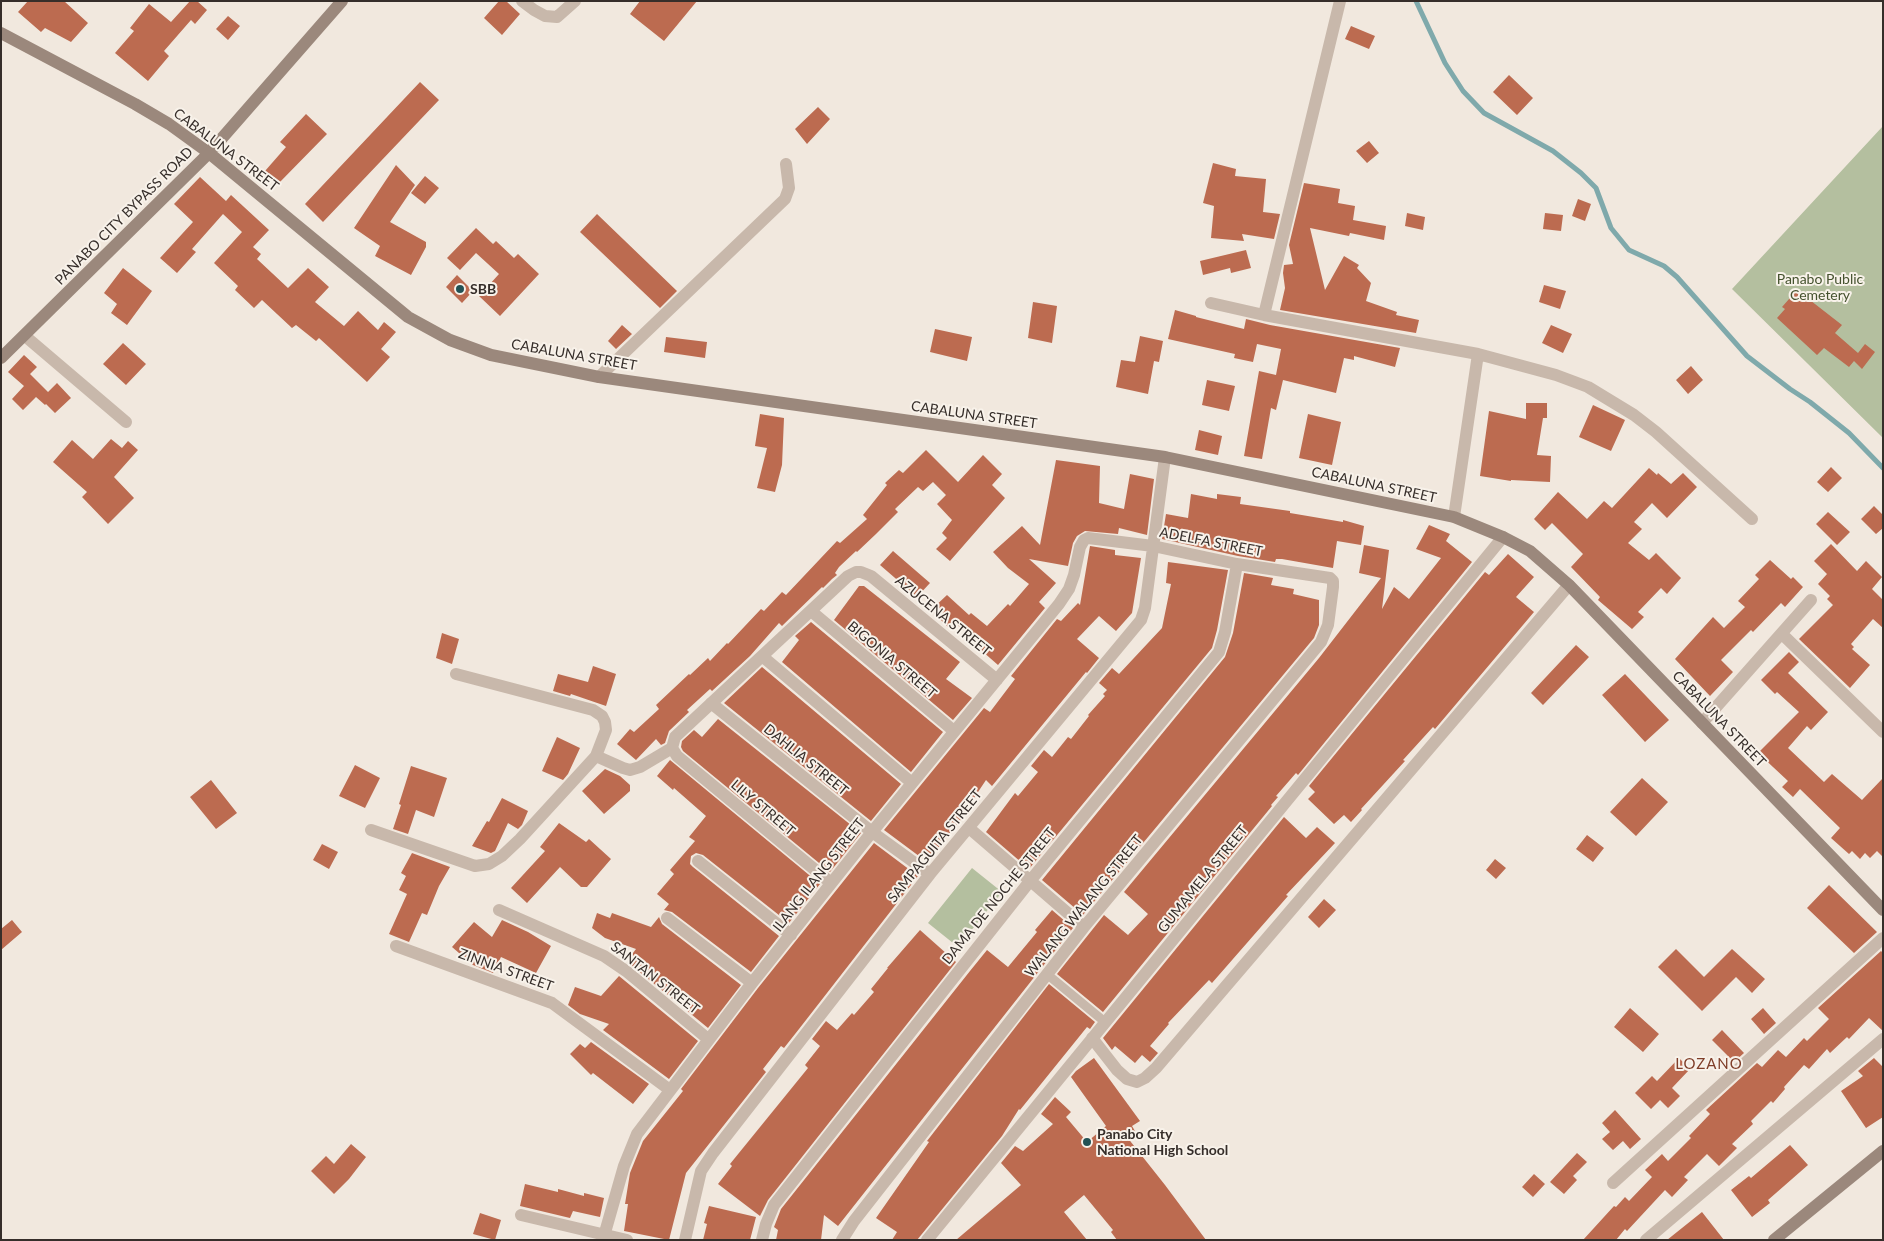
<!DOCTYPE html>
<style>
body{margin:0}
#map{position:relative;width:1884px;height:1241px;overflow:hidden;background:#f1e8de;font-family:Lato,sans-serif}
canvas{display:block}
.frame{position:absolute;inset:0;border:2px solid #362e2a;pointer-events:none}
</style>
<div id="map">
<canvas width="1884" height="1241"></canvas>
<div class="frame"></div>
</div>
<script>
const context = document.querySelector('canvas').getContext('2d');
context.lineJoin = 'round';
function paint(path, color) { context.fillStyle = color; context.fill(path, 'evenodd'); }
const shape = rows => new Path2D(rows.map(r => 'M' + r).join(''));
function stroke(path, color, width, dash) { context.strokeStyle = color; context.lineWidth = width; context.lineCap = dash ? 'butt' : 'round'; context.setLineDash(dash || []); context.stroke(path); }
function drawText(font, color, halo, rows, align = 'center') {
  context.font = font + ' Lato,sans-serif'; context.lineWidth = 4; context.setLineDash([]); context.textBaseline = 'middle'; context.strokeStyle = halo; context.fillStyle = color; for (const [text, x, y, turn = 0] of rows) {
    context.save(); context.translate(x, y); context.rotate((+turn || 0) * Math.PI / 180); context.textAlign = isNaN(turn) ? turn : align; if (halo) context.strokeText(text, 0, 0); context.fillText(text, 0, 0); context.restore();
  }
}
const green = shape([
 [1883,126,1883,438,1732,289],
 [972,868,1002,892,958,947,928,923]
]);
const stream = shape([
 [1416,1,1445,63,1463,91,1484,113,1553,151,1581,173,1596,188,1611,228,1629,250,1664,266,1677,277,1747,356,1790,389,1810,402,1849,433,1883,468]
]);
const building = shape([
 [28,1,64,1,88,23,71,42,45,28,41,32,18,12],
 [190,1,197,1,207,10,195,24,191,20,164,51,169,56,148,81,115,53,134,31,130,28,149,4,171,22],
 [499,1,506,1,520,14,502,35,484,18],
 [640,1,697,1,664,41,630,14],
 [228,16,240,26,228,40,216,29],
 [1351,26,1375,36,1369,49,1345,39],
 [1509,75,1533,98,1517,115,1493,92],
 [420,82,439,100,323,222,305,204],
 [818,107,830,119,807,144,795,129],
 [306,114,327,134,279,183,265,171,286,147,280,142],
 [1369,141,1379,153,1367,163,1356,151],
 [1213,163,1236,169,1235,176,1266,179,1263,212,1280,214,1274,239,1242,234,1244,241,1211,238,1214,206,1203,203],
 [396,165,415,185,390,222,426,242,426,247,411,275,375,256,380,246,354,228],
 [425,176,439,188,425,204,411,193],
 [200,177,226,201,231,195,269,230,253,247,261,254,257,259,288,288,308,268,329,287,315,302,344,326,358,311,378,330,384,322,396,332,381,349,390,357,367,382,319,338,316,341,296,325,292,328,262,300,254,308,235,290,238,286,214,263,242,232,223,214,192,249,196,252,177,273,160,258,193,222,174,204],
 [1304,183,1340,189,1338,203,1355,206,1353,220,1386,226,1384,240,1350,233,1349,236,1310,228,1325,290,1344,256,1359,265,1357,268,1371,283,1366,301,1397,312,1396,315,1419,320,1416,333,1280,310,1285,288,1283,273,1284,265,1293,264,1289,245],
 [1578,199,1591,204,1585,221,1572,216],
 [1407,213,1425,217,1423,230,1405,226],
 [1545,213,1563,215,1561,231,1543,229],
 [597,214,677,291,660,308,580,232],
 [476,228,493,244,496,241,514,258,518,254,539,274,500,316,479,296,499,274,476,253,460,270,447,258],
 [1246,250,1251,268,1231,273,1230,268,1203,275,1200,261],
 [123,268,152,291,127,325,111,313,117,304,104,293],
 [457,275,473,291,462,303,446,287],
 [1544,285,1566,291,1560,309,1539,302],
 [1797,290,1842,325,1835,333,1858,353,1865,344,1875,352,1862,369,1854,361,1849,367,1824,348,1817,355,1777,318,1785,309,1782,307],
 [1033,302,1057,306,1052,343,1028,338],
 [1175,310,1196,316,1196,317,1244,329,1246,319,1270,325,1400,348,1395,367,1354,356,1354,360,1344,358,1336,393,1283,380,1276,410,1271,408,1262,459,1244,456,1259,371,1276,375,1281,349,1257,344,1253,362,1234,358,1235,354,1168,339],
 [622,325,632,334,616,349,608,341],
 [1551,325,1572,334,1563,353,1542,343],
 [935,329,972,337,967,361,930,352],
 [1140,336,1163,341,1159,362,1154,361,1148,394,1116,387,1121,360,1135,362],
 [666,337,707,342,705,358,664,352],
 [123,343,146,364,126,385,103,364],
 [24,355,37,367,30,374,48,392,57,383,71,398,55,413,46,404,45,405,36,397,23,410,12,399,24,386,8,372],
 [1691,366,1703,380,1688,394,1676,380],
 [1207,380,1235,386,1229,411,1202,405],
 [1526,403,1547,403,1547,418,1543,418,1537,455,1551,456,1550,482,1511,480,1511,481,1480,476,1489,411,1526,419],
 [1593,405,1625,420,1611,451,1579,437],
 [760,414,784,418,782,465,775,492,757,488,767,448,755,446],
 [1308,414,1341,422,1332,465,1299,458],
 [1199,430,1222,436,1218,455,1195,450],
 [111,439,122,448,128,441,138,450,114,477,134,498,108,524,82,497,87,492,53,462,72,440,93,459],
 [926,450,958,482,983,455,1002,474,992,485,1005,498,950,561,936,549,947,538,942,533,952,520,937,504,946,495,933,482,923,491,918,487,895,509,898,512,876,534,857,552,856,551,839,567,835,573,837,575,832,579,823,588,822,587,782,626,779,623,750,656,712,691,710,689,687,710,689,712,669,731,665,743,661,745,656,739,636,760,617,744,630,729,634,732,659,709,656,705,689,674,690,675,708,658,710,661,727,643,728,644,761,609,764,611,782,592,786,595,837,541,840,543,867,519,863,515,887,485,885,483,899,470,903,473],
 [1056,460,1100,466,1099,503,1124,509,1130,474,1154,479,1147,535,1119,528,1118,534,1085,531,1077,536,1073,543,1068,566,1029,559,1056,583,1039,602,1045,608,998,665,974,644,977,641,955,623,950,629,931,610,947,595,969,615,971,613,987,626,1008,604,1010,606,1029,584,1008,568,993,552,1022,526,1040,545],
 [1831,467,1842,478,1828,492,1817,482],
 [1649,468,1657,475,1658,473,1671,484,1683,473,1697,487,1667,518,1652,503,1634,522,1642,529,1628,543,1649,560,1656,553,1681,578,1667,594,1661,588,1638,612,1644,617,1632,629,1598,600,1600,597,1571,567,1583,554,1552,523,1545,530,1534,519,1558,492,1587,519,1604,501,1612,508],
 [1191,494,1217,499,1217,494,1241,497,1240,504,1290,511,1290,513,1343,522,1343,520,1364,526,1361,545,1337,541,1333,568,1282,559,1276,559,1275,562,1238,556,1162,539,1166,514,1188,518],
 [1874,506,1883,515,1883,528,1876,534,1861,519],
 [1828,512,1850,532,1837,545,1816,524],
 [1429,525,1450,534,1446,541,1472,562,1298,775,1296,773,1276,796,1278,797,1271,805,1272,806,1103,1012,1057,974,1104,915,1128,935,1148,914,1124,892,1319,658,1381,578,1359,573,1364,545,1389,550,1382,609,1394,587,1409,599,1441,558,1416,549],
 [1831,544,1857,571,1866,561,1882,577,1872,589,1883,600,1883,628,1873,619,1851,644,1854,647,1852,649,1870,665,1850,688,1799,639,1833,605,1827,599,1830,596,1818,584,1827,574,1814,561],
 [1090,546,1115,550,1115,555,1141,558,1132,613,1116,631,1099,616,1077,639,1099,658,1087,673,1086,672,992,786,986,780,968,807,970,808,927,862,884,830,984,708,990,712,1015,679,1011,676,1057,619,1061,621,1078,603,1080,605],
 [893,551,930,583,917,597,880,565],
 [1508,554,1534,577,1516,597,1534,612,1435,729,1433,727,1403,760,1405,761,1361,809,1362,810,1351,822,1344,815,1334,824,1308,799,1315,792,1309,786,1485,572,1489,575],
 [1770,560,1791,579,1793,577,1803,587,1785,607,1781,603,1753,632,1751,630,1721,660,1733,672,1710,696,1675,659,1713,617,1724,628,1745,607,1738,601,1759,579,1755,575],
 [1168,562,1228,570,1217,630,1212,648,1029,869,986,832,1015,793,1018,796,1038,772,1031,766,1044,750,1052,757,1068,737,1071,739,1089,716,1088,715,1105,696,1103,694,1107,690,1099,683,1112,668,1119,674,1162,628,1171,584,1166,583],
 [1244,573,1273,578,1271,585,1294,589,1293,594,1319,600,1319,625,1314,638,1083,915,1042,880,1225,657,1233,633],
 [859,586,864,586,878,597,960,662,946,679,972,698,953,720,834,620],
 [811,622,943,732,911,772,782,662,799,640,795,636],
 [442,633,459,639,452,664,436,658],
 [1576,645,1589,657,1543,705,1531,693],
 [1789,652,1799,662,1788,673,1828,712,1811,730,1807,726,1788,748,1824,782,1832,774,1862,800,1883,778,1883,857,1877,851,1870,858,1865,853,1860,859,1852,851,1849,854,1831,838,1840,828,1800,789,1793,797,1782,787,1788,781,1758,753,1799,712,1777,692,1775,694,1761,680],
 [593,666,616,674,606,706,571,694,570,696,553,691,558,674,588,682],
 [762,667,901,784,871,821,724,703],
 [1625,674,1669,720,1645,742,1602,695],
 [718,719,861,833,830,872,683,751,681,747,682,741,694,730,702,737],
 [557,737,580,748,568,774,563,780,542,771],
 [670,760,820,884,789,923,703,855,696,853,691,856,690,864,693,867,779,936,751,972,672,912,664,910,669,904,657,894,674,874,670,870,695,841,689,837,706,816,674,788,673,790,657,776],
 [355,765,380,778,365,808,339,796],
 [411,766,447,778,434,817,416,810,408,834,393,829,401,805,399,804],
 [605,769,620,776,630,785,630,791,604,814,582,791],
 [1642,778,1668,802,1636,836,1610,812],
 [211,780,237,813,216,829,190,797],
 [502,798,528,811,522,825,518,829,508,823,495,851,491,853,472,846,487,821,489,822],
 [1284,817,1306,838,1317,827,1335,843,1286,895,1288,896,1212,983,1209,980,1168,1023,1169,1024,1150,1046,1158,1053,1150,1062,1142,1055,1135,1063,1115,1046,1112,1050,1103,1038],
 [559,823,586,842,589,839,611,859,587,887,581,887,560,867,527,903,511,888,545,851,540,847],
 [1587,835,1604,848,1593,862,1576,849],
 [874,843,918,876,799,1029,784,1048,781,1046,763,1069,766,1072,686,1173,669,1240,624,1231,628,1204,625,1204,630,1173,643,1141,683,1091,681,1089,758,988],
 [322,844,338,852,329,869,313,860],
 [412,853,450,867,439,886,427,915,422,913,409,942,389,934,407,894,399,890,406,876,401,873],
 [1495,859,1506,868,1496,879,1486,870],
 [1829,885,1877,932,1854,953,1807,908],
 [1324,899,1336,910,1319,928,1308,917],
 [1052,910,1073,928,838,1226,824,1215,821,1240,776,1240,778,1230,774,1227,781,1209,970,971,987,950,1008,967,1037,932,1035,930],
 [597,913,610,918,612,913,651,927,659,917,662,924,741,985,708,1028,630,964,633,960,630,957,636,949,605,938,592,928],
 [12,920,22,932,1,950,1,929],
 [502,920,528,932,551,946,536,973,501,957,493,973,473,965,452,947,474,922,492,937],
 [920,930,956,962,768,1200,760,1216,718,1184,732,1166,730,1164,808,1068,805,1065,820,1046,812,1039,826,1021,837,1030,852,1013,854,1015,874,992,871,989,888,968,887,968],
 [1676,949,1704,977,1732,949,1765,979,1752,993,1736,977,1702,1011,1658,967],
 [1881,951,1883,953,1883,1031,1869,1018,1849,1039,1847,1037,1830,1053,1827,1049,1809,1069,1804,1065,1784,1087,1785,1089,1773,1103,1771,1101,1751,1121,1753,1124,1732,1144,1737,1148,1719,1166,1707,1154,1684,1177,1688,1180,1672,1197,1665,1190,1627,1231,1625,1229,1616,1240,1583,1240,1614,1206,1616,1207,1625,1197,1629,1201,1652,1177,1645,1170,1662,1154,1668,1161,1691,1138,1689,1136,1710,1114,1706,1110,1757,1063,1762,1067,1778,1050,1786,1057,1804,1038,1807,1041,1829,1019,1818,1008],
 [619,976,698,1041,669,1079,603,1030,609,1024,580,1014,568,1005,575,987,601,996],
 [1049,984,1095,1022,1090,1029,1087,1027,1020,1110,1019,1109,1002,1136,917,1240,892,1240,897,1232,876,1218,929,1142,927,1141],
 [1630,1008,1659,1034,1643,1052,1614,1027],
 [1763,1008,1776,1023,1764,1034,1751,1019],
 [1722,1030,1744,1053,1734,1062,1712,1040],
 [591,1042,649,1084,633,1104,593,1073,591,1075,570,1054,580,1044,585,1048],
 [1094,1058,1140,1121,1132,1126,1135,1131,1127,1137,1165,1185,1206,1240,1117,1240,1111,1232,1113,1230,1084,1195,1064,1212,1087,1240,956,1240,1021,1185,1001,1163,1015,1146,1023,1151,1053,1124,1041,1114,1055,1097,1071,1112,1066,1117,1087,1142,1106,1126,1071,1077,1076,1071],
 [1679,1058,1690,1069,1672,1088,1680,1096,1668,1108,1660,1100,1651,1109,1635,1093,1652,1076,1657,1081],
 [1874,1058,1883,1067,1883,1117,1866,1128,1841,1091,1863,1076,1858,1071],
 [1615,1110,1641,1139,1630,1149,1623,1141,1613,1150,1602,1139,1610,1132,1602,1123],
 [351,1144,366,1157,349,1179,334,1194,311,1171,326,1156,334,1164],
 [1790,1145,1808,1165,1768,1200,1770,1203,1752,1217,1731,1190,1749,1176,1751,1178],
 [1577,1153,1587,1162,1573,1176,1577,1180,1564,1194,1550,1182],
 [1534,1174,1545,1184,1533,1197,1522,1187],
 [525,1184,558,1192,558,1189,584,1196,584,1193,604,1198,600,1217,573,1211,570,1218,520,1206],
 [709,1206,756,1217,750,1240,703,1240,707,1224,704,1223],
 [1702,1212,1724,1240,1667,1240],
 [480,1213,501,1220,495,1240,473,1234]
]);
const lane = shape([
 [1048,975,1105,1022]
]);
const street = shape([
 [522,1,534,10,545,16,557,17,575,1],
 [1211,303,1264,315,1478,354,1556,375,1588,387,1634,415,1656,432,1752,519],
 [1264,315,1340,1],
 [25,336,126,422],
 [599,377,785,199,789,188,786,164],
 [1454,517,1478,354],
 [811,611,954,731],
 [1782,634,1883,732],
 [762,656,912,783],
 [456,674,593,710,602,716,605,722,606,730,596,756,623,768,630,770,640,767,672,748],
 [711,703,872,832,930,874],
 [1702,723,1811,600],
 [969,828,1084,927],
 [371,830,475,866,489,864,502,856,520,839,596,756],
 [698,861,791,935],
 [831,883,677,756,672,748,675,737,848,576,856,572,861,572,871,576,997,680],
 [499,910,604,956,626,971,708,1039],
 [667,918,752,983],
 [396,946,552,1003,670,1090],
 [1092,1038,1117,1070,1127,1079,1137,1082,1145,1078,1156,1068,1569,585],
 [1613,1183,1883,938],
 [521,1215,627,1240],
 [604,1236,624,1166,637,1134,752,983,872,832,1059,604,1069,589,1074,575,1080,547,1084,540,1088,538,1153,546,1237,564,1330,578,1333,581,1333,587,1328,625,1321,642,1084,927,854,1221,842,1240],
 [685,1240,701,1171,713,1153,930,874,1141,620,1145,608,1165,457],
 [762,1240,766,1224,774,1205,1030,881,1219,652,1225,632,1237,564],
 [927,1240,1503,537],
 [1646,1240,1883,1039]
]);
const secondary = shape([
 [1,33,135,104,169,124,209,153,408,317,450,340,491,355,599,377,1165,457,1454,517,1503,537,1530,551,1569,585,1883,910],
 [1,358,209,153,342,1],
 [1774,1240,1883,1151]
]);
const markers = [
 [460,289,5,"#225154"],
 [1087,1142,5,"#225154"]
];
const streetNames = [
 ["CABALUNA STREET",226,150,37],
 ["PANABO CITY BYPASS ROAD",124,216,-45],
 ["CABALUNA STREET",574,355,10],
 ["CABALUNA STREET",974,415,8],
 ["CABALUNA STREET",1374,485,12],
 ["ADELFA STREET",1211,542,11],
 ["AZUCENA STREET",943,616,39],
 ["BIGONIA STREET",892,660,40],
 ["CABALUNA STREET",1719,719,46],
 ["DAHLIA STREET",806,760,39],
 ["LILY STREET",763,808,40],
 ["SAMPAGUITA STREET",935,846,-51],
 ["ILANG ILANG STREET",819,875,-52],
 ["GUMAMELA STREET",1203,879,-51],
 ["DAMA DE NOCHE STREET",999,896,-51],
 ["WALANG WALANG STREET",1084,906,-51],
 ["ZINNIA STREET",506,970,20],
 ["SANTAN STREET",655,978,38]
];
const parkNames = [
 ["Panabo Public",1820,279],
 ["Cemetery",1820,295]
];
const poiNames = [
 ["SBB",470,289],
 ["Panabo City",1097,1134],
 ["National High School",1097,1150]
];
const neighbourhoodNames = [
 ["LOZANO",1709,1064]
];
paint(green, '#b4bf9f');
stroke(stream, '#7fa9ab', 5);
paint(building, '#bc6b50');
stroke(lane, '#c8b8ab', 9);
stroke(street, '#c8b8ab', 12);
stroke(secondary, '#9b887c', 12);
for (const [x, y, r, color] of markers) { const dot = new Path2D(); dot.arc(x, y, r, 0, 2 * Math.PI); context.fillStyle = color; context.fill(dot); stroke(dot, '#f8f2ea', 2); }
drawText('14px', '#362e2a', '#f8f2ea', streetNames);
drawText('14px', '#45522f', '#f8f2ea', parkNames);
drawText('bold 14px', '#362e2a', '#f8f2ea', poiNames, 'left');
context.letterSpacing = '1px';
drawText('15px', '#7f3e29', '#f8f2ea', neighbourhoodNames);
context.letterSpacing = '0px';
</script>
